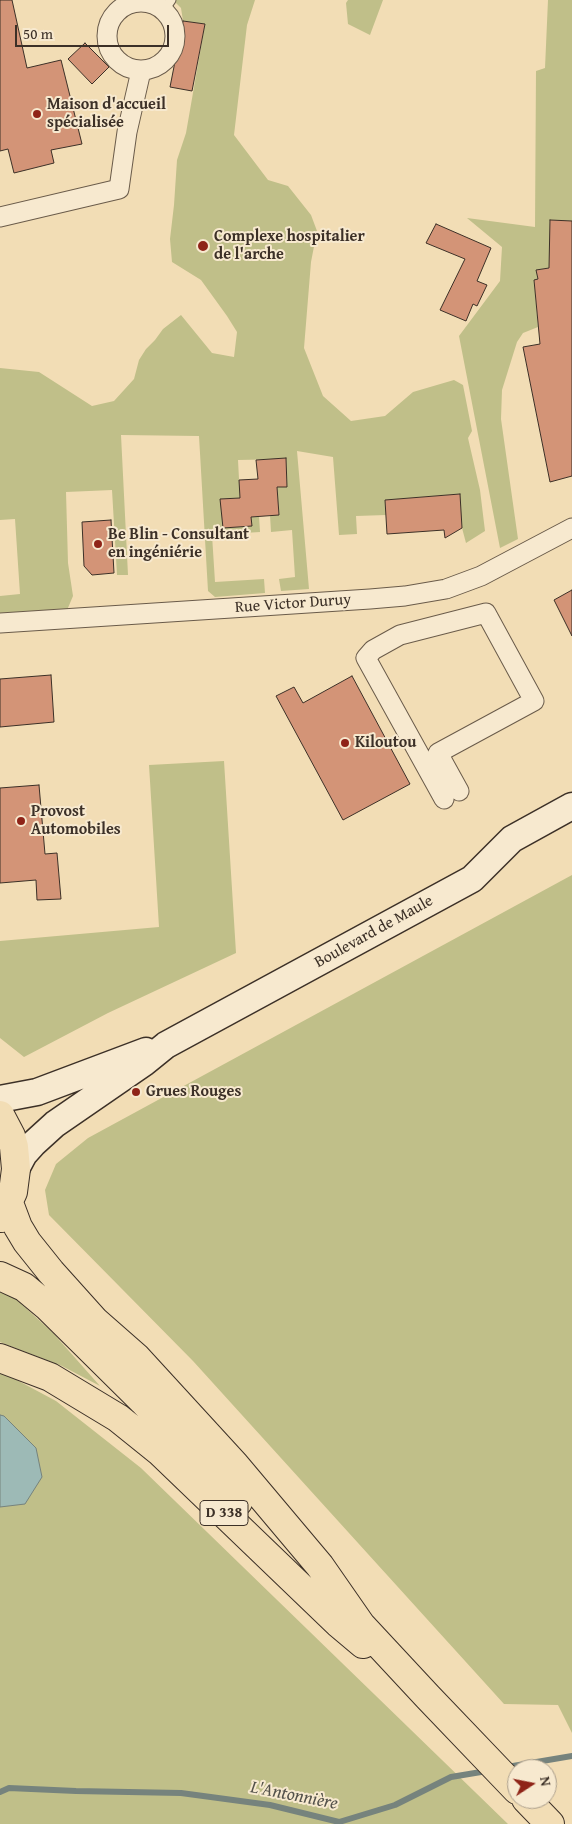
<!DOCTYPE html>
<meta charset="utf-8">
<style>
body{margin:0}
#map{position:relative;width:572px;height:1824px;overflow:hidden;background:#f2ddb5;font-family:"Gentium Book Plus",serif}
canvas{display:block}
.north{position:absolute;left:507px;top:1759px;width:50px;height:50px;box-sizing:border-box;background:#f7e9cf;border:1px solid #ac9f8c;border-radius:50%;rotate:79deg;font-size:14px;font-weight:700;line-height:20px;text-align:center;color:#3c3027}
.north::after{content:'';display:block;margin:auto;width:18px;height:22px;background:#8f2418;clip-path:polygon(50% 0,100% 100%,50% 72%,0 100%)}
.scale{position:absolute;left:15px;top:25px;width:154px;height:22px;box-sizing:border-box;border:2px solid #3c3027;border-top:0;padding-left:6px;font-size:15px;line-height:18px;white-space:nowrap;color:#3c3027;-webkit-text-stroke:4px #f7e9cf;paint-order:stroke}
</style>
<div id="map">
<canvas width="572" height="1824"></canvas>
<div class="north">N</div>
<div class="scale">50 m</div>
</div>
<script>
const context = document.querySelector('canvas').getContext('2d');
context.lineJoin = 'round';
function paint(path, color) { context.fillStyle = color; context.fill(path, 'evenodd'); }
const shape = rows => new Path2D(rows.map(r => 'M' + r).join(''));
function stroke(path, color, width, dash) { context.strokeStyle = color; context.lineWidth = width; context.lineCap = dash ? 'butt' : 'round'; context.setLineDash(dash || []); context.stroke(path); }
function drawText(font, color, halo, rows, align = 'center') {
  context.font = font + ' "Gentium Book Plus",serif'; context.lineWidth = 4; context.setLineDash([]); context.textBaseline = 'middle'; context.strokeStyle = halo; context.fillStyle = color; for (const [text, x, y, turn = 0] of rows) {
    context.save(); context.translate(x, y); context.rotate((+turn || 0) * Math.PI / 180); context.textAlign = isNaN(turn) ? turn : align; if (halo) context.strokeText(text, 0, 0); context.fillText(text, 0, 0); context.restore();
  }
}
const green = shape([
 [173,0,255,0,247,25,234,135,268,180,288,186,311,215,317,231,311,262,304,348,323,396,351,421,385,416,413,392,454,380,463,385,472,431,468,438,480,490,485,531,466,543,462,528,459,494,385,500,386,515,356,516,357,534,339,535,333,457,297,451,309,589,281,591,279,579,295,577,292,530,271,532,270,515,279,514,277,487,287,486,286,459,238,460,240,498,221,499,223,528,251,526,251,517,259,516,260,532,212,535,215,582,264,579,265,593,215,597,208,591,199,436,121,435,128,575,117,575,112,490,66,492,68,563,73,596,65,615,44,615,41,611,0,613,0,596,20,594,15,519,0,520,0,368,39,372,92,406,114,401,134,379,139,360,146,349,155,340,163,329,181,315,212,353,234,357,237,332,227,316,201,280,172,262,170,239,174,205,177,160,186,133,205,24,183,21,181,8],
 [348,0,383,0,370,35,348,24,346,3],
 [548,0,572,0,572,221,550,220,553,267,537,270,538,279,534,280,538,327,523,333,517,342,502,390,501,419,518,539,500,548,459,336,500,281,502,247,467,218,535,227,536,71,545,68],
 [224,761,236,953,108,1013,24,1057,0,1038,0,941,159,927,149,765],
 [572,875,572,1733,558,1705,504,1704,193,1361,49,1215,45,1190,56,1164,88,1138],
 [0,1292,16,1299,53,1333,100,1386,62,1366,0,1342],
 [0,1371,56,1401,141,1468,508,1824,0,1824]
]);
const water = shape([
 [0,1415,4,1416,36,1448,42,1477,25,1504,0,1507,0,1415]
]);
const stream = shape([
 [507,1767,572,1756],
 [0,1792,9,1788,76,1791,181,1793,270,1805,339,1822,395,1805,451,1777,487,1771]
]);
const building = shape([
 [0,0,12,0,27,68,61,60,82,144,51,150,54,163,14,173,8,149,0,151,0,0],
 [183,21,205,24,192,91,170,87,183,21],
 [85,43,109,67,92,84,68,59,85,43],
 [550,220,572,221,572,476,550,482,523,347,540,344,534,280,538,279,536,270,549,268,550,220],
 [436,224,491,248,477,281,487,285,477,306,473,304,466,321,440,310,465,259,426,243,436,224],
 [286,458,287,487,277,487,279,515,251,517,252,526,223,528,220,499,240,498,239,480,258,479,256,460,286,458],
 [460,494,462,528,445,538,444,530,387,534,385,500,460,494],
 [111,520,114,573,92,575,84,566,82,522,111,520],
 [572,590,572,636,554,600,572,590],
 [51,675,54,722,0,727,0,679,51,675],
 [352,676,410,784,343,820,276,696,294,687,303,703,352,676],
 [39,785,45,854,57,853,61,899,37,900,36,880,0,883,0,788,39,785]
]);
const lane = shape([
 [164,10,171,0]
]);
const street = shape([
 '107 36a34 34 0 1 1 68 0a34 34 0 1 1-68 0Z',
 [0,217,119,189,127,132,141,71],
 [0,623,370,599,405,596,446,589,481,576,572,528],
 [444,799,366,658,373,650,400,635,486,613,534,701,438,753,459,791]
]);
const secondary = shape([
 [0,1099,37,1092,146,1051],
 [16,1169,24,1154,33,1144,55,1124,145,1062,166,1045,472,879,512,839,572,806]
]);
const primary = shape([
 [0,1115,11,1136,14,1147,16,1169,13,1192,1,1218],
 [9,1203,18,1227,27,1242,51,1272,95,1321,136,1357,235,1465,320,1566,361,1625,428,1697,517,1790],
 [0,1276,24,1287,48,1307,143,1401,238,1502],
 [0,1358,50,1377,118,1418,159,1451,338,1623,363,1644],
 [526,1799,550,1824]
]);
const markers = [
 [37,114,5,"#8f2418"],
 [203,246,6,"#8f2418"],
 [98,544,5,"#8f2418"],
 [345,743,5,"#8f2418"],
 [21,821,5,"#8f2418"],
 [136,1092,5,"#8f2418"]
];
const shields = [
 [224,1513,48]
];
const shieldNames = [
 ["D 338",224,1513]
];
const poiNames = [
 ["Maison d'accueil",47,105],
 ["spécialisée",47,123],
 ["Complexe hospitalier",214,237],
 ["de l'arche",214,255],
 ["Be Blin - Consultant",108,535],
 ["en ingéniérie",108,553],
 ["Kiloutou",355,743],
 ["Provost",31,812],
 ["Automobiles",31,830],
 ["Grues Rouges",146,1092]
];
const streetNames = [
 ["Rue Victor Duruy",293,604,-4],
 ["Boulevard de Maule",374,932,-29]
];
const waterNames = [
 ["L'Antonnière",294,1796,11]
];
paint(green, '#c0bf89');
paint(water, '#9dbab6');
stroke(water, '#76837d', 1);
stroke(stream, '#76837d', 6);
paint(building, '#d39477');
stroke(building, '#3c3027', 1);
stroke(lane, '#6a5b4a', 11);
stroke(street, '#6a5b4a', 21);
stroke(secondary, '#3c3027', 29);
stroke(primary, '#3c3027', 30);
stroke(lane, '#f7e9cf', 9);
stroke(street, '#f7e9cf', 19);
stroke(secondary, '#f7e9cf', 26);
stroke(primary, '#f2ddb5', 28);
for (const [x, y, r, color] of markers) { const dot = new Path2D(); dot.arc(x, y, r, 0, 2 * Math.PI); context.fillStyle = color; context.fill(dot); stroke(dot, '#f7e9cf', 2); }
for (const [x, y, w] of shields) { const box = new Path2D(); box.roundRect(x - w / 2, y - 12.5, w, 25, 4); context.fillStyle = '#f7e9cf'; context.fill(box); stroke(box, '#3c3027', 1); }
drawText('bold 15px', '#3c3027', null, shieldNames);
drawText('bold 16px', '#3c3027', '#f7e9cf', poiNames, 'left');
drawText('16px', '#3c3027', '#f7e9cf', streetNames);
drawText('italic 18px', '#54524b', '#f7e9cf', waterNames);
</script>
